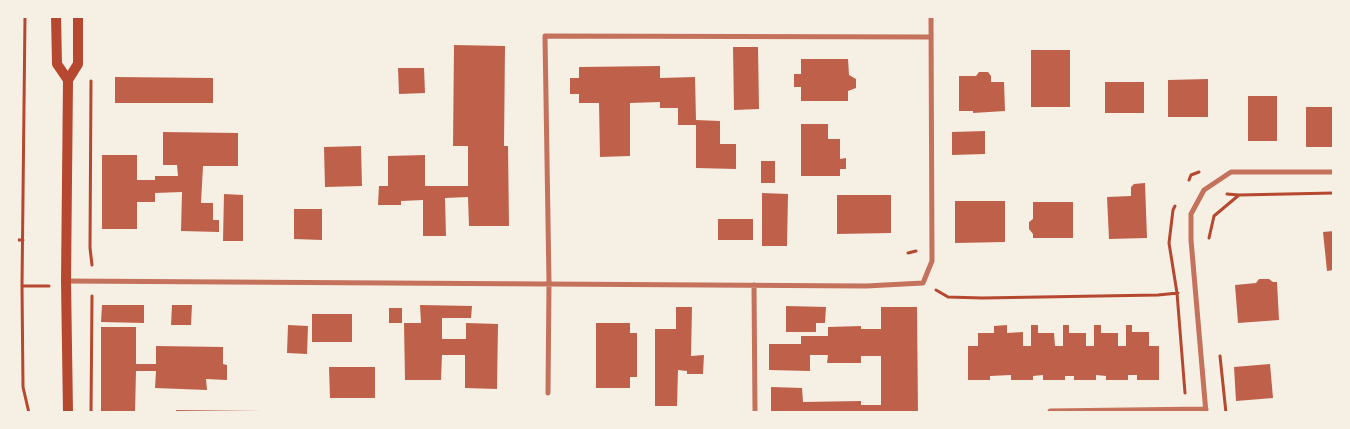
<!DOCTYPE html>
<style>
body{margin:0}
#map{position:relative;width:1350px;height:429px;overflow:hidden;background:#f6efe4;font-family:Karla,sans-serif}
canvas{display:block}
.frame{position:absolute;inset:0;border:18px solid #f6efe4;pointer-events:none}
</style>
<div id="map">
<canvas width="1350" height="429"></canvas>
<div class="frame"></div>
</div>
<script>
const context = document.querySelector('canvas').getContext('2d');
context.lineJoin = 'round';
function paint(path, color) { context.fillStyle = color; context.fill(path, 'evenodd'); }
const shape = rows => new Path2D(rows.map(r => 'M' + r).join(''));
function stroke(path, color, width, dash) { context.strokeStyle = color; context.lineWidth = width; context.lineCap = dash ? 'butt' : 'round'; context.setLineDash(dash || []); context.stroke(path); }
const building = shape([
 [454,45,505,46,504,146,508,146,509,226,469,226,468,197,445,198,446,236,423,236,423,200,401,201,401,205,378,205,379,186,388,186,388,156,425,155,425,186,468,186,468,146,453,146],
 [733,47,758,47,759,109,734,110],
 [1031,50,1070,50,1070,107,1031,107],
 [801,59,848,59,849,75,856,79,856,88,848,91,848,101,801,101,801,87,794,87,794,74,801,74],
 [660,66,660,78,695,77,696,120,720,121,720,144,736,144,736,169,696,168,696,125,678,125,678,108,660,108,660,102,630,103,630,156,600,157,599,103,579,103,579,94,570,94,570,78,579,78,579,67],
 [398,68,424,68,425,93,399,94],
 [979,72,988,72,991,76,991,82,1004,82,1005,111,973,113,973,111,959,111,959,76,976,76],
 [115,77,213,78,213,103,115,103],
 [1208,79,1208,117,1168,117,1168,80],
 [1105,82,1144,82,1144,113,1105,113],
 [1248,96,1277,96,1277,141,1248,141],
 [1306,107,1334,107,1334,147,1306,147],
 [801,124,828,124,828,139,840,139,840,159,846,158,846,169,840,169,840,176,801,176],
 [985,131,985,154,952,155,952,132],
 [163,132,238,133,238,166,203,166,201,203,213,203,213,220,219,220,219,232,181,231,182,192,155,193,155,202,137,202,137,229,102,229,102,155,137,155,137,180,155,180,155,176,178,176,177,165,163,165],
 [361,146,362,186,325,187,324,147],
 [761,161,775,161,775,183,761,183],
 [1145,183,1147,238,1109,239,1107,197,1131,196,1131,187,1134,184],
 [762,193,788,194,787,246,762,246],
 [224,194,243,195,243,241,223,241],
 [837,195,891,195,891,233,837,234],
 [955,201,1005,201,1005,242,955,243],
 [1033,202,1073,202,1073,238,1033,238,1033,234,1029,229,1029,222,1033,219],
 [294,209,322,209,322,240,294,239],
 [718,219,753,219,753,240,718,240],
 [1334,231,1334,270,1327,271,1323,232],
 [1259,279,1269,279,1273,282,1277,282,1279,320,1238,323,1235,285,1256,283],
 [102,305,144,305,144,323,101,322],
 [172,305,192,305,191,325,171,325],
 [420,305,472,306,471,318,442,318,442,339,466,339,466,323,498,324,497,389,465,388,465,355,442,355,441,380,405,380,404,323,421,323],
 [786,306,826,307,825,323,816,323,816,332,786,332],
 [676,307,692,307,691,356,704,355,703,374,687,374,687,371,678,370,677,406,655,406,655,329,676,329],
 [881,307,917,307,918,413,771,413,771,387,802,388,803,402,861,401,861,405,881,405,881,356,861,356,861,363,827,363,828,355,810,355,810,371,769,370,769,344,801,344,801,336,828,336,828,327,861,326,861,329,881,329],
 [389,308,402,308,402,323,389,323],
 [312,314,352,314,352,342,312,342],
 [596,323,630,323,630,333,637,333,637,377,630,377,630,388,596,388],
 [288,325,308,326,307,354,287,353],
 [1007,325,1007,333,1023,332,1023,346,1031,346,1031,325,1038,325,1038,333,1054,333,1055,346,1063,346,1063,325,1069,325,1069,333,1086,333,1086,346,1094,346,1094,325,1101,325,1101,333,1118,333,1118,346,1126,346,1126,325,1132,325,1132,332,1149,332,1149,346,1159,346,1159,380,1137,380,1137,375,1128,375,1128,380,1106,380,1106,376,1096,375,1096,380,1074,380,1074,376,1065,376,1065,380,1043,380,1043,375,1033,376,1033,380,1011,380,1011,375,990,376,990,380,968,380,968,346,978,346,978,333,994,333,994,326],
 [101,327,136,327,136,364,156,364,156,346,223,347,223,364,227,365,227,380,206,379,207,390,155,388,156,371,136,371,135,413,101,413],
 [1270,364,1273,398,1236,401,1234,367],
 [329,367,375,367,375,398,330,398],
 [176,410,262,411,262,413,176,413]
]);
const path = shape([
 [25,16,22,286,23,387,29,413],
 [91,81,90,248,92,265],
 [1189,180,1191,175,1199,172],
 [1227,194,1239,195,1334,193],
 [1175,206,1173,210,1169,243,1177,293,1185,393],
 [1209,238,1214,216,1239,195],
 [16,240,23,240],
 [908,253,916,251],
 [22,286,49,286],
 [936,290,948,297,982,298,1158,295,1178,293],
 [1220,356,1226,413],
 [91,413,92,296]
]);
const minor = shape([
 [66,281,866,286,923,283,932,261,931,16],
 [754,285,755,413],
 [548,393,549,283,545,36,930,37],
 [1050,413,1050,411,1206,409],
 [1206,413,1191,240,1191,214,1204,190,1231,172,1334,172]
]);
const secondary = shape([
 [56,16,57,64,68,80],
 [68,413,66,281,68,80,78,64,78,16]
]);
paint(building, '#bf614a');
stroke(path, '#b5482f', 3);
stroke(minor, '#c5725c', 5);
stroke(secondary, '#b5482f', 10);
</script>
